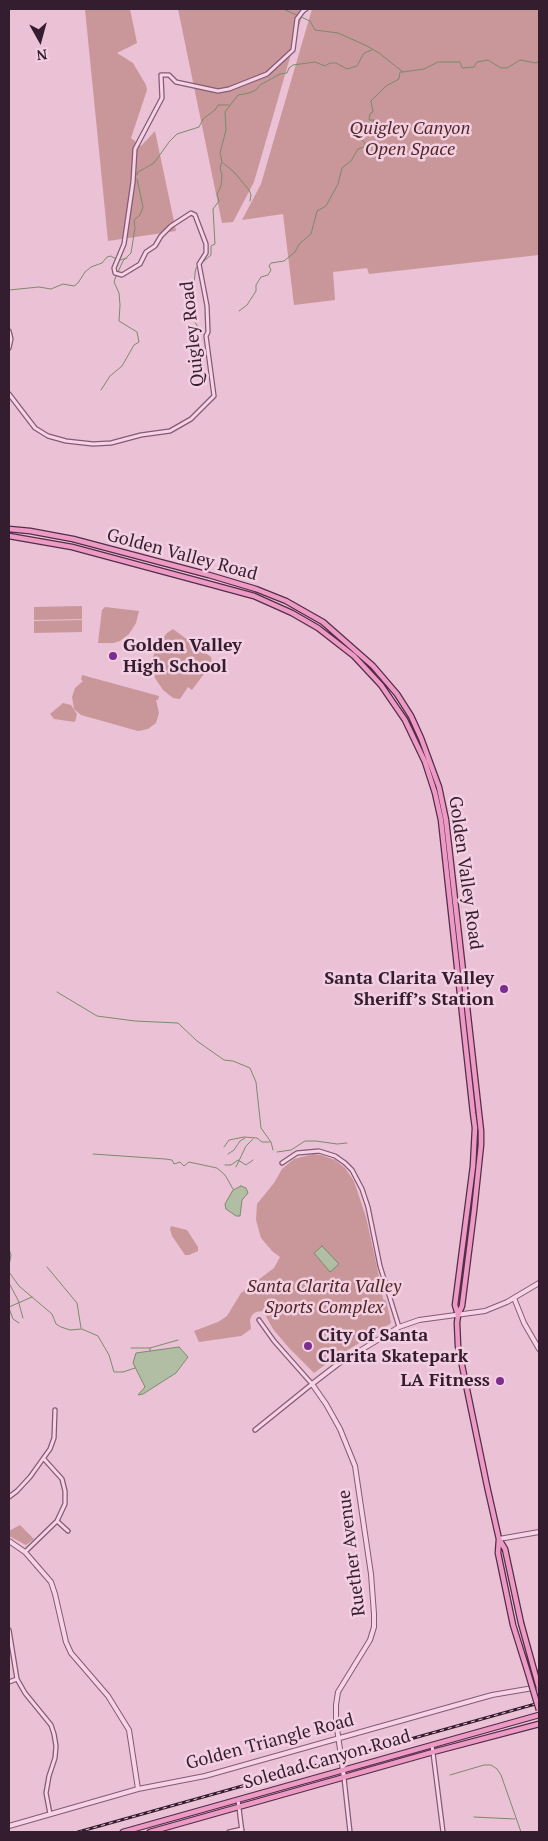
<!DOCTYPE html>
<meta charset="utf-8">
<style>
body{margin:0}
#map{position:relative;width:548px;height:1841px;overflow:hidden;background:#ebc1d6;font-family:"PT Serif",serif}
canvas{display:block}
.frame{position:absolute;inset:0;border:10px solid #341d2e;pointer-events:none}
.north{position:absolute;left:15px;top:15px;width:50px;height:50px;-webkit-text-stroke:4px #f3d0e1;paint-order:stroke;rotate:173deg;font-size:14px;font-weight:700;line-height:20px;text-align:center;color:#341d2e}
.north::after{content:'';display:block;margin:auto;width:18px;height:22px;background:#341d2e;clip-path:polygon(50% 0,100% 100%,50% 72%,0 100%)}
</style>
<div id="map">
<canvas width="548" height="1841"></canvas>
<div class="frame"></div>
<div class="north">N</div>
</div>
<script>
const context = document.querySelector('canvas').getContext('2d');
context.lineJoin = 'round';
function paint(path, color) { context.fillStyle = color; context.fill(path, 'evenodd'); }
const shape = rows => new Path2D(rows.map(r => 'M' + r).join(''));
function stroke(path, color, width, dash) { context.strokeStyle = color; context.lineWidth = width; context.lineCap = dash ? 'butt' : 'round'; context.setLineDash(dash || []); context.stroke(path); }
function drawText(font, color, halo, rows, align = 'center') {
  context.font = font + ' "PT Serif",serif'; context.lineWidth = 5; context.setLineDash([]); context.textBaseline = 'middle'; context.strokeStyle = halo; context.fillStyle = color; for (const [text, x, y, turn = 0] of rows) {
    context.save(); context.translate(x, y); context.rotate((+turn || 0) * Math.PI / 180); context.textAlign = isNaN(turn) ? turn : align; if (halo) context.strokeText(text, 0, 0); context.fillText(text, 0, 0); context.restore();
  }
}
const green = shape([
 [85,9,130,9,137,43,117,53,133,63,146,85,147,90,131,138,141,146,155,131,176,231,108,241],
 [178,9,304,9,254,182,233,222,222,223],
 [312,9,539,9,539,255,369,274,367,268,333,272,335,300,294,305,283,214,242,220,261,184],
 [82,606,82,619,34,620,34,607],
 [105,607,139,611,136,623,129,634,120,641,113,643,98,643,102,610],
 [82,620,82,632,34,633,34,621],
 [173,629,211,657,212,663,192,690,188,687,180,699,173,698,163,690,155,678,152,664,153,657,158,644,167,633],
 [82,675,159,696,158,700,156,700,159,713,156,723,148,729,138,731,81,715,74,709,72,697,75,688,83,681,81,680],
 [63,703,71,705,77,714,75,722,54,719,50,714],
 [313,1154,321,1155,335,1160,345,1168,354,1181,366,1217,379,1276,383,1290,382,1293,383,1299,386,1301,391,1322,390,1324,330,1361,314,1373,289,1348,273,1329,263,1311,256,1312,252,1315,250,1320,251,1329,241,1336,199,1342,194,1331,218,1322,227,1316,241,1293,274,1268,280,1257,272,1251,261,1238,256,1220,257,1204,274,1183,282,1169,294,1159],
 [171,1226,187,1230,198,1247,198,1251,189,1255,185,1255,172,1236,170,1229],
 [20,1525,34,1539,26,1545,9,1536,9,1531]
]);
const water = shape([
 [241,1186,246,1188,248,1193,242,1200,240,1216,236,1216,226,1209,225,1204,233,1190,241,1186],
 [322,1246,339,1264,330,1272,314,1253,322,1246],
 [179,1347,188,1357,176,1373,143,1394,138,1395,145,1387,133,1363,136,1353,179,1347]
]);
const stream = shape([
 [283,9,310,21,315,30,338,33,367,46,379,53,403,72,424,69,438,62,460,62,462,68,474,67,477,62,488,60,501,68,507,68,520,60,536,63,539,61],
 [223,163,234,172,249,190,251,195,250,201],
 [137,175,138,172,154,163,169,142,177,134,199,127,203,119,215,110,218,105,229,105],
 [120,260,127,258],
 [118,272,123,261,131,253,135,228,134,220,140,215,143,207,137,179],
 [9,290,39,287,51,289,63,284,74,286,78,283,85,272,91,267,102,263,107,257,111,256,116,259],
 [239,311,247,305,256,291,256,285,261,277,268,275,271,270,269,266,271,263,284,261,295,252,299,244,311,234,317,211,326,206,338,184,342,168,351,161,358,149,364,147,365,143,362,140,362,134,374,120,369,120,370,114,373,112,371,101,386,86,399,79,400,72,403,72],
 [200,331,194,320,193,298,195,273,196,268,211,255,211,246,215,244,213,209,219,201,217,194,221,186,222,175,220,168,222,162,220,153,226,130,225,112,238,95,249,93,256,90,260,85,280,74,287,73,289,68,293,65,315,62,325,66,330,63,336,63,347,69,357,66,364,53,372,50],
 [101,390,110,376,122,366,134,345,139,342,137,332,119,321,120,305,119,293,114,282,116,276],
 [57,992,97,1016,135,1021,178,1023,197,1041,224,1060,233,1061,250,1068,256,1082,261,1128,271,1142,273,1150],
 [224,1147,229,1140,244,1137,257,1138,262,1142,270,1142],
 [277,1152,291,1150,305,1141,316,1141,337,1144,347,1143],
 [93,1154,165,1159,172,1160,174,1164,180,1162,184,1166,189,1162,217,1168,225,1175,233,1189],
 [228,1154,234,1150,240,1141,245,1138],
 [225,1165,231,1165,238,1160,246,1165,253,1160],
 [236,1167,246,1146,253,1139],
 [9,1249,11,1255,9,1266],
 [47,1267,77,1303,81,1328],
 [9,1272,19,1286,52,1314,56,1324,61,1327,70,1330,82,1329,98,1336,109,1355,114,1372,123,1372,135,1368],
 [9,1283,18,1300,23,1318],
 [9,1307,32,1297],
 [9,1308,13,1319,19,1323],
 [131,1348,150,1348,150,1351],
 [150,1348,178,1340],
 [450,1775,484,1765,491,1765,497,1769,501,1775,521,1832],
 [474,1817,515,1819]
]);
const minor = shape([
 [9,331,11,339,9,348],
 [9,394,35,428,48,436,66,441,93,444,111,443,141,435,170,431,191,419,214,396,206,336,208,332,207,306,199,264,206,253,206,244,195,215,191,213,171,226,161,236,155,246,146,252,140,264,122,275,115,273,114,268,124,244,133,182,135,149,162,98,161,75,169,75,176,82,218,91,229,89,267,74,293,50,297,19,303,11,306,9],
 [282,1163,297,1153,319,1151,335,1156,345,1163,352,1170,362,1189,368,1207,380,1266,399,1327],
 [255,1430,312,1384,274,1341,259,1320],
 [9,1497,17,1491,30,1477,50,1449,54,1438,55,1410],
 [57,1521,68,1531],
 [25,1552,57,1521,65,1504,65,1491,62,1479,44,1459],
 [9,1630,17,1679,25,1693,51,1725,54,1734,56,1746,55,1758,49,1776,46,1793,50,1814],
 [9,1682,17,1679],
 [432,1745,443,1832],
 [344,1778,350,1832],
 [238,1800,242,1832],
 [229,1832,242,1829]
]);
const tertiary = shape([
 [514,1298,524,1323,539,1349],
 [499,1539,539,1532],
 [9,1541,25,1552,51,1582,55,1594,66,1642,71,1653,108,1696,129,1730,138,1789],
 [344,1778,336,1721,336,1705,338,1692,370,1640,374,1627,374,1614,371,1574,355,1466,340,1429,326,1404,312,1384,338,1364,399,1327,419,1320,485,1311,507,1302,539,1283],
 [9,1826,138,1789,205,1776,492,1695,539,1687]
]);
const primary = shape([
 [9,529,30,531,73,539,209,575,256,589,286,601,323,622,373,666,397,694,411,716,421,738,439,787,446,820,481,1131,481,1145,474,1211,462,1306,458,1315,457,1323,458,1346,487,1486,499,1539,505,1549,521,1623,534,1670],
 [9,536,72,547,206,583,254,596,292,613,318,628,354,656,381,685,405,720,425,762,435,793,441,820,473,1113,475,1128,473,1166,455,1305,458,1315],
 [499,1539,498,1553,513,1625,528,1673],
 [123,1832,539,1715],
 [150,1832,433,1752,539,1724]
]);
const rail = shape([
 [78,1832,539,1703]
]);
const primaryBridge = shape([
 [534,1670,539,1688],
 [528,1673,539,1710]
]);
const markers = [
 [113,656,5,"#7b2d90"],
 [504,989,5,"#7b2d90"],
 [308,1346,5,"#7b2d90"],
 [500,1381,5,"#7b2d90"]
];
const parkNames = [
 ["Quigley Canyon",410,129],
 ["Open Space",410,150],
 ["Santa Clarita Valley",324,1287],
 ["Sports Complex",324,1308]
];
const streetNames = [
 ["Quigley Road",193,334,-96],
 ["Golden Valley Road",182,555,15],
 ["Golden Valley Road",465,873,82],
 ["Ruether Avenue",352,1553,-97],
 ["Golden Triangle Road",270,1742,-15],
 ["Soledad Canyon Road",327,1760,-16]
];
const poiNames = [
 ["Golden Valley",123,646],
 ["High School",123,667],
 ["Santa Clarita Valley",494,979,"right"],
 ["Sheriff’s Station",494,1000,"right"],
 ["City of Santa",318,1336],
 ["Clarita Skatepark",318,1357],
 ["LA Fitness",490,1381,"right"]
];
paint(green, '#c9969a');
paint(water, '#b1bea4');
stroke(water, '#7a8b6b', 1);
stroke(stream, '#7a8b6b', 1);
stroke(minor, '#845a76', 5.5);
stroke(tertiary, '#845a76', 6);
stroke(primary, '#522e48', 7);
stroke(minor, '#f7d4e5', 3);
stroke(tertiary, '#f7d4e5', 4);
stroke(primary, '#ed9ac5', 4.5);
stroke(rail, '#341d2e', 3);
stroke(rail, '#f3d0e1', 1, [4]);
stroke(primaryBridge, '#522e48', 7, []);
stroke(primaryBridge, '#ed9ac5', 4.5);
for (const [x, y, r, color] of markers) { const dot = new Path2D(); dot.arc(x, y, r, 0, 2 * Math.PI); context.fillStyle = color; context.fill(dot); stroke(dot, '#f3d0e1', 2); }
drawText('italic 18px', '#502725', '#f3d0e1', parkNames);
drawText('18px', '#341d2e', '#f3d0e1', streetNames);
drawText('bold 18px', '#341d2e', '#f3d0e1', poiNames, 'left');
</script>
